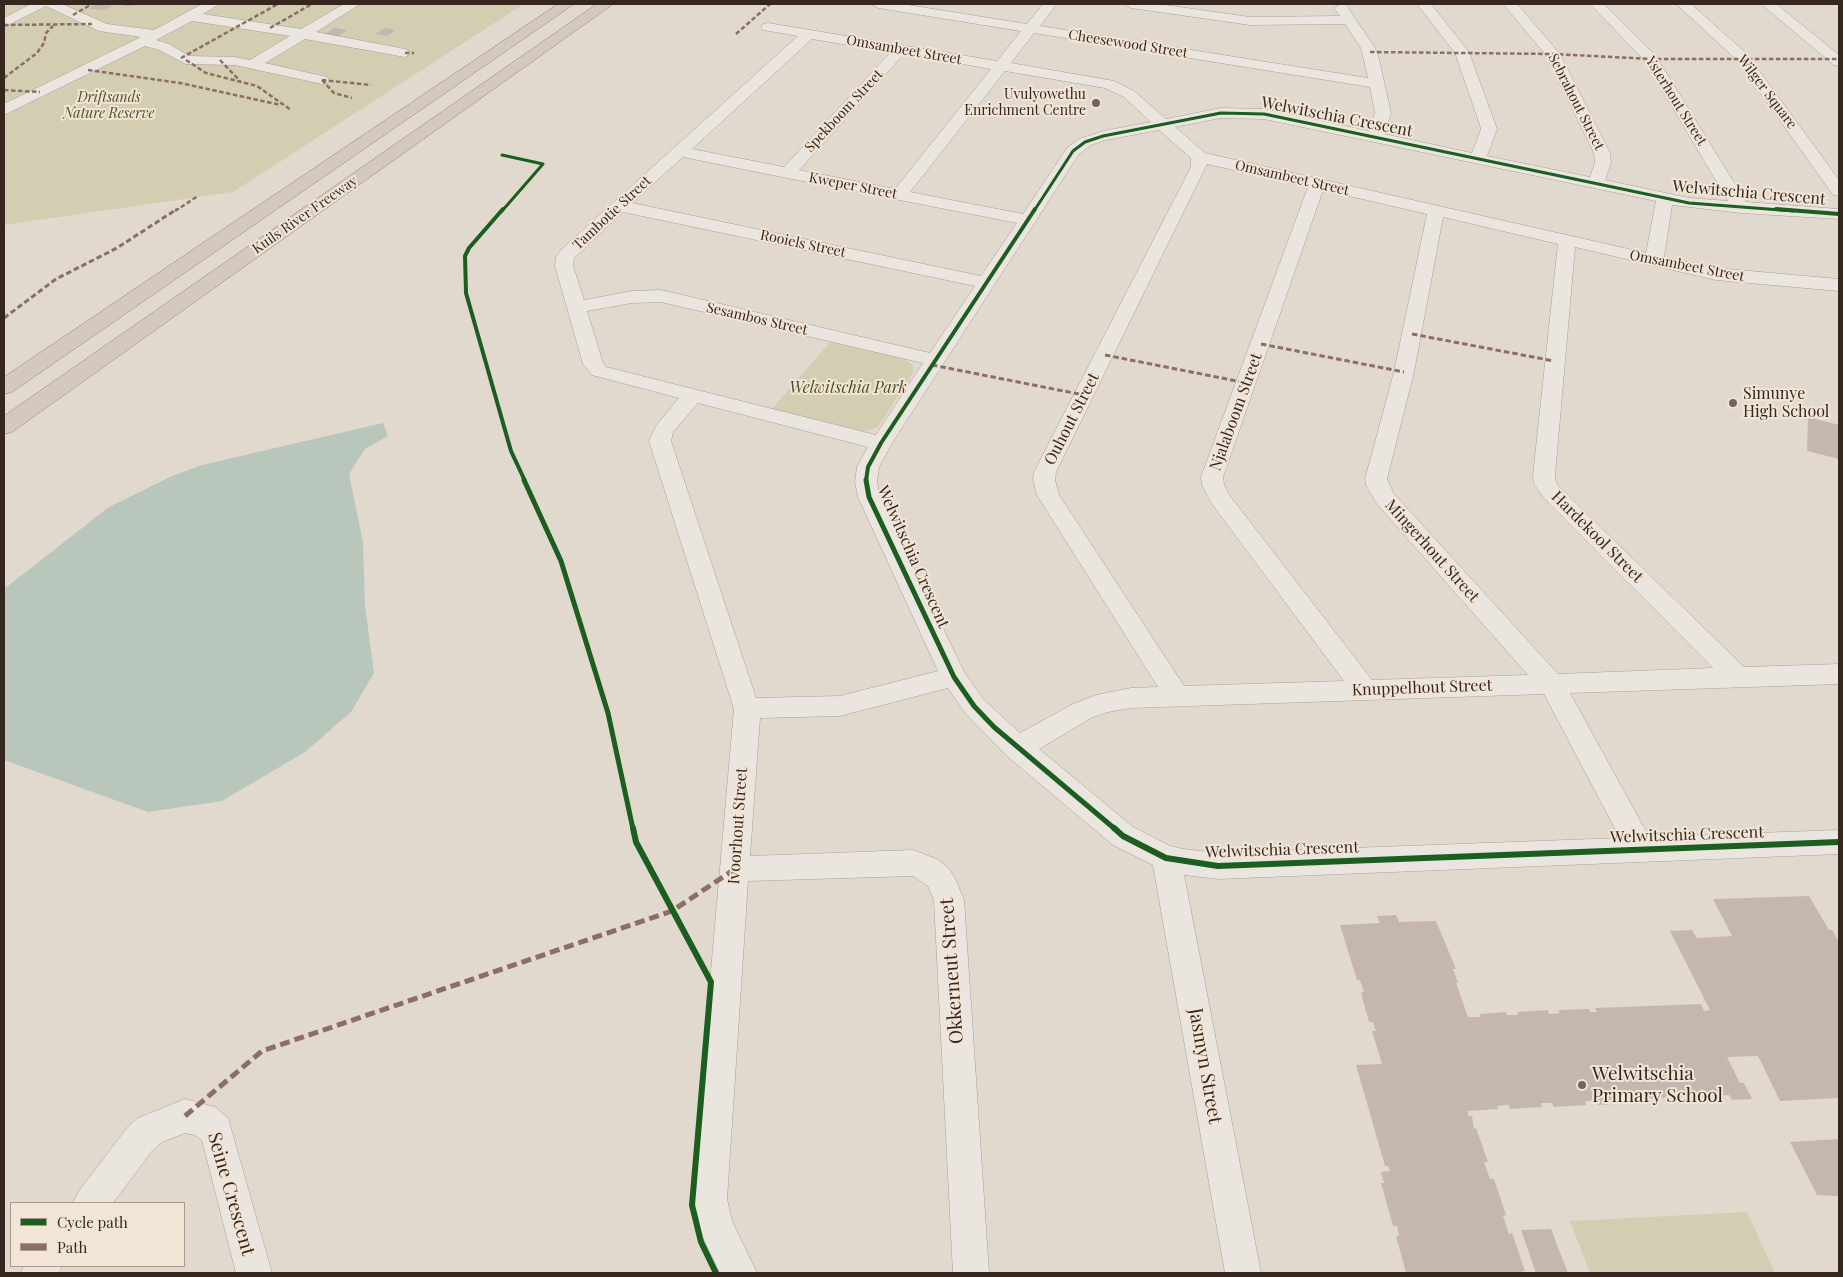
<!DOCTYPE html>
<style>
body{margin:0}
#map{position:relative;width:1843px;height:1277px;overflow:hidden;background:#e2d9ce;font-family:"Playfair Display",serif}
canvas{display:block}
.frame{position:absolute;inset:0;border:5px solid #352720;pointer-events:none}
.legend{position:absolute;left:10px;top:1202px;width:175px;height:65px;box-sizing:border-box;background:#f2e5d5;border:1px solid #a6998d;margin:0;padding:6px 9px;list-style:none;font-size:15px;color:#352720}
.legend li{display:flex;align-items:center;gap:10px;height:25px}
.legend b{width:25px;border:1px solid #a6998d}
</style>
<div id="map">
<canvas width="1843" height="1277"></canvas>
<div class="frame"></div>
<ul class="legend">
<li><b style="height:6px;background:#1b5e20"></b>Cycle path</li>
<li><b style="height:6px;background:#8d6e63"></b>Path</li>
</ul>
</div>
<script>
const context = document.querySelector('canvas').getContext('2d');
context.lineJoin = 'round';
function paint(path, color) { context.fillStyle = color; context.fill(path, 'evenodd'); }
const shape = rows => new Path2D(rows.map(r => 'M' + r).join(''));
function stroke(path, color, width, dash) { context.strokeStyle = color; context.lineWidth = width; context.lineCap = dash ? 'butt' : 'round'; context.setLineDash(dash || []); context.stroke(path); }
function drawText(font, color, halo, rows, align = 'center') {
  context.font = font + ' "Playfair Display",serif'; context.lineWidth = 4; context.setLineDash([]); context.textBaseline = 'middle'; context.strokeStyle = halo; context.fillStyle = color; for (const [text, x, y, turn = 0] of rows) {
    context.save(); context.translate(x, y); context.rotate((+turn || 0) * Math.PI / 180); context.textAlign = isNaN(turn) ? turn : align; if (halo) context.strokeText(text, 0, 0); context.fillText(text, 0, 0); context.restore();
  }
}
const green = shape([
 [4,4,524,4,233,192,4,225],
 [831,341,902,357,913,365,913,373,878,427,863,432,770,411],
 [1747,1212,1775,1273,1590,1273,1570,1221]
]);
const water = shape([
 [383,423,388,436,365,449,349,474,363,542,365,606,374,673,351,712,305,752,222,801,148,812,4,760,4,589,109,507,172,476,202,465]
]);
const building = shape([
 [96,4,112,6,105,10,89,9],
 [335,28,348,30,337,37,324,34],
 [385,28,396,30,387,36,375,34],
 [1808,417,1839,425,1839,459,1807,451],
 [1809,896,1829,930,1832,930,1839,942,1839,1098,1780,1101,1758,1056,1727,1057,1740,1083,1744,1083,1752,1099,1732,1100,1729,1095,1630,1099,1631,1103,1598,1105,1596,1101,1585,1101,1586,1105,1554,1107,1552,1103,1541,1103,1542,1107,1510,1109,1509,1105,1497,1106,1498,1109,1467,1111,1469,1116,1472,1116,1474,1129,1476,1128,1488,1162,1484,1162,1490,1179,1494,1179,1506,1215,1503,1216,1509,1234,1512,1233,1525,1271,1522,1271,1523,1273,1406,1273,1396,1236,1399,1236,1397,1226,1393,1226,1381,1183,1384,1183,1381,1172,1390,1171,1388,1166,1385,1166,1356,1065,1382,1064,1372,1031,1376,1031,1373,1022,1369,1022,1361,993,1364,992,1360,980,1357,980,1340,925,1380,923,1377,916,1396,915,1399,922,1436,921,1456,969,1453,969,1458,983,1456,983,1468,1017,1480,1017,1480,1014,1506,1012,1507,1015,1518,1015,1517,1012,1548,1010,1549,1014,1560,1013,1558,1010,1589,1009,1590,1012,1597,1012,1595,1008,1701,1004,1704,1011,1710,1010,1670,931,1692,930,1697,938,1732,936,1713,899],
 [1839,1139,1839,1196,1817,1195,1790,1142],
 [1551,1229,1568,1273,1536,1273,1521,1230]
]);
const minor = shape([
 [31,4,62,4,107,24,154,30,202,4,219,4,203,14,301,29,344,4,360,4,316,32,405,49,412,53,405,57,305,39,265,63,327,77,329,80,327,83,322,84,235,65,186,64,159,50,145,46,4,115,4,104,141,37,99,31,46,6,4,27,4,18,31,4],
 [192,21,290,36,250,60,235,57,189,56,169,44,156,40,192,21],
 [871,4,902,4,1027,24,1043,4,1057,4,1040,26,1368,78,1361,48,1345,24,1250,25,1131,8,1124,4,1158,4,1250,17,1340,16,1334,8,1341,4,1346,5,1375,48,1379,59,1391,113,1384,134,1472,153,1481,129,1479,122,1455,53,1417,4,1431,4,1469,52,1497,129,1487,156,1590,177,1595,163,1594,153,1546,55,1503,4,1517,4,1560,54,1610,153,1611,163,1605,180,1689,198,1728,201,1645,61,1590,4,1604,4,1656,56,1746,202,1839,209,1839,219,1741,213,1672,205,1664,257,1716,268,1839,279,1839,291,1716,280,1575,247,1555,475,1556,483,1560,488,1744,667,1839,664,1839,684,1570,693,1649,837,1839,830,1839,854,1218,879,1184,875,1261,1273,1225,1273,1153,865,1113,845,1007,756,965,713,948,688,840,716,760,718,750,856,913,850,937,859,948,868,955,878,964,900,989,1273,953,1273,934,900,928,886,913,876,748,881,727,1199,732,1221,757,1273,720,1273,697,1225,691,1199,734,709,649,441,656,426,679,398,592,375,583,364,555,266,556,257,563,248,798,36,763,30,761,27,763,24,768,23,997,61,1021,31,878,8,871,4],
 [1034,33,1370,87,1375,113,1369,131,1264,109,1221,108,1166,119,1134,91,1114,81,1011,63,1034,33],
 [812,39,891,52,784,167,692,149,812,39],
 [904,54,991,69,895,189,799,170,904,54],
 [1005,71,1105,88,1124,97,1151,122,1103,131,1079,139,1067,148,1023,214,910,192,1005,71],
 [1221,118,1264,119,1656,201,1646,253,1205,153,1175,127,1221,118],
 [1159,130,1191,158,1191,167,1034,472,1033,480,1037,495,1158,687,1131,688,1096,695,1073,704,1020,733,983,699,964,672,880,497,877,482,879,467,892,443,1079,154,1091,145,1106,140,1159,130],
 [683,157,787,178,1017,223,981,276,632,203,683,157],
 [1207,164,1308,187,1201,477,1202,485,1212,504,1344,681,1184,686,1059,495,1055,480,1056,472,1207,164],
 [1323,190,1427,214,1394,372,1365,479,1366,485,1377,504,1528,675,1372,680,1230,496,1224,485,1223,477,1323,190],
 [623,212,975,286,930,353,661,290,632,291,584,300,573,266,574,258,623,212],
 [1443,217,1558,244,1533,475,1534,484,1544,498,1713,668,1558,674,1394,494,1387,479,1414,372,1443,217],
 [661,302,923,363,876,435,606,367,603,363,587,311,632,303,661,302],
 [698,403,868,447,857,467,855,482,858,497,938,671,840,696,756,698,671,441,673,432,698,403],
 [1544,694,1620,838,1218,853,1183,849,1170,846,1133,827,1039,749,1091,718,1108,712,1131,708,1544,694],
 [1676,4,1691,4,1747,54,1839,180,1839,196,1833,195,1737,60,1676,4],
 [1761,4,1776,4,1839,55,1839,66,1834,65,1761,4],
 [185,1099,215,1107,228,1118,272,1273,236,1273,202,1140,195,1135,185,1133,162,1142,151,1152,113,1203,73,1203,79,1191,127,1128,138,1118,185,1099],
 [24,1266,62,1266,59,1273,21,1273,24,1266]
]);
const motorway = shape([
 [558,4,574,4,12,392,4,394,4,377,558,4],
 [597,4,613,4,12,432,4,434,4,416,597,4]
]);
const quietFar2 = shape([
 [126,4,134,4],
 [73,15,92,4],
 [4,25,92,24],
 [270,28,312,4],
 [736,34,770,4],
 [1370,52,1553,54,1651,59,1839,59],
 [405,53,414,53],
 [181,58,278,4],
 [186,60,206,73,257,86,291,110],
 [220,60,240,81],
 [88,70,180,83,281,105],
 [4,78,37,53,44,43,46,33,53,26],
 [322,80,371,85],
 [322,80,334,93,352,98],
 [4,90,40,92],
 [175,211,198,196]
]);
const quietFar1 = shape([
 [4,318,56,279,117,248,177,209],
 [1412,334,1554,361],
 [1261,344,1404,372],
 [1105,355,1247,383],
 [932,365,1084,395]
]);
const quiet = shape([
 [185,1116,262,1051,672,911,735,869]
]);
const cyclewayFar3 = shape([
 [502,211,543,164,502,155],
 [1034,211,1073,151,1085,142,1103,136,1221,113,1264,114,1689,203,1794,211]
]);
const cyclewayFar2 = shape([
 [503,209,469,248,465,256,466,293,511,451,525,481],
 [1776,209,1839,214],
 [866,481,868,467,881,443,1035,209]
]);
const cyclewayFar1 = shape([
 [524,480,561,561,608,713,633,829],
 [866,480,869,497,954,677,974,706,994,727,1115,829]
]);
const cycleway = shape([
 [633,828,636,842,711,982,692,1205,701,1242,716,1273],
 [1114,828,1123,836,1166,858,1218,866,1839,842]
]);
const markers = [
 [1096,103,5,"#72655d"],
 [1733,403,5,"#72655d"],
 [1582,1085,5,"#72655d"]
];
const farStreetnames = [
 ["Cheesewood Street",1128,44,9],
 ["Omsambeet Street",904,50,10],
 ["Wilger Square",1767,92,53],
 ["Ysterhout Street",1676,101,58],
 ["Sebrahout Street",1576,102,63],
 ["Spekboom Street",844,111,-47],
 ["Omsambeet Street",1292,178,13],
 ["Kweper Street",853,186,11],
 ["Tambotie Street",612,213,-43],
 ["Kuils River Freeway",305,215,-35],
 ["Rooiels Street",803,244,12],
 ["Omsambeet Street",1687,266,11],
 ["Sesambos Street",757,319,13]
];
const farPoinames = [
 ["Uvulyowethu",1086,95],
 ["Enrichment Centre",1086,111]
];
const farParknames = [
 ["Driftsands",109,98],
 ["Nature Reserve",109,114]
];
const streetNames = [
 ["Welwitschia Crescent",1337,117,11],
 ["Welwitschia Crescent",1749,193,5],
 ["Njalaboom Street",1236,412,-70],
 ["Ouhout Street",1072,419,-63],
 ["Hardekool Street",1597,537,45],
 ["Mingerhout Street",1432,551,48],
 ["Welwitschia Crescent",913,557,66],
 ["Knuppelhout Street",1422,688,-2],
 ["Ivoorhout Street",738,826,-86],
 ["Welwitschia Crescent",1687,835,-2],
 ["Welwitschia Crescent",1282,850,-2]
];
const parkNames = [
 ["Welwitschia Park",848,388]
];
const poiNames = [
 ["Simunye",1743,394],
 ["High School",1743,412]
];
const nearStreetnames = [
 ["Okkerneut Street",952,971,-94],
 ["Jasmyn Street",1205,1066,80],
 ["Seine Crescent",231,1194,74]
];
const nearPoinames = [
 ["Welwitschia",1592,1074],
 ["Primary School",1592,1096]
];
paint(green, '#d3ceb2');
paint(water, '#b9c6bc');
paint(building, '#c5b7af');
stroke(minor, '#a79f97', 1);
stroke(motorway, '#8d847e', 1);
paint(minor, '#eae5df');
paint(motorway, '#d5c9bf');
stroke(quietFar2, '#8d6e63', 2.5, [4.5, 2.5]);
stroke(quietFar1, '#8d6e63', 3, [5.5, 3]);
stroke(quiet, '#8d6e63', 5, [10, 5]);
stroke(cyclewayFar3, '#1b5e20', 3);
stroke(cyclewayFar2, '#1b5e20', 4);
stroke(cyclewayFar1, '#1b5e20', 5);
stroke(cycleway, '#1b5e20', 6);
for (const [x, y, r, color] of markers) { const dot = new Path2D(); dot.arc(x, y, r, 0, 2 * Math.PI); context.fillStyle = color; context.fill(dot); stroke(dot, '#f2e5d5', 2); }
drawText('14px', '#352720', '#f2e5d5', farStreetnames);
drawText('14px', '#352720', '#f2e5d5', farPoinames, 'right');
drawText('italic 14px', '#4c5028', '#f2e5d5', farParknames);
drawText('16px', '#352720', '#f2e5d5', streetNames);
drawText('italic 16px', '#4c5028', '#f2e5d5', parkNames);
drawText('16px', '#352720', '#f2e5d5', poiNames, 'left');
drawText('19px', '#352720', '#f2e5d5', nearStreetnames);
drawText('19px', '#352720', '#f2e5d5', nearPoinames, 'left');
</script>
